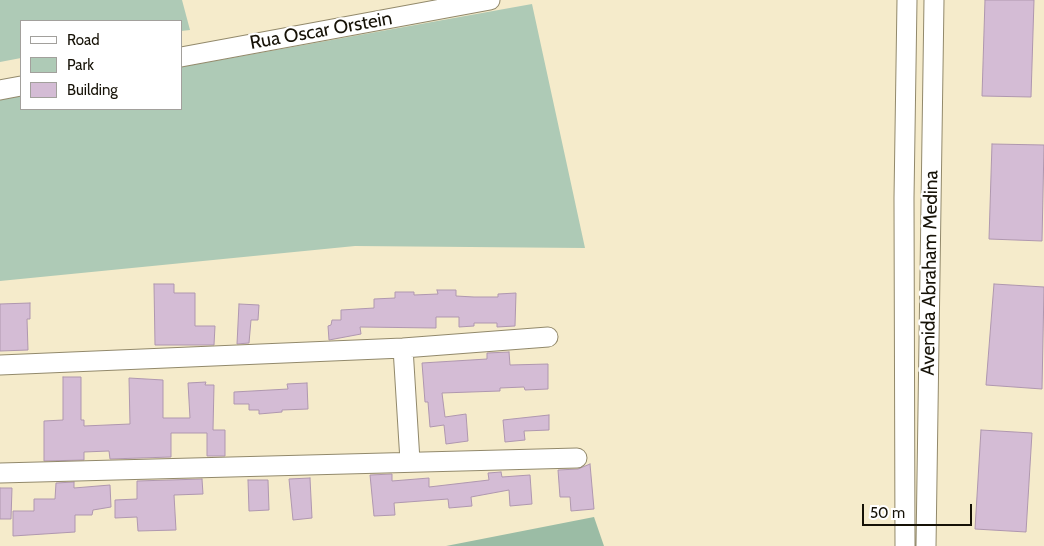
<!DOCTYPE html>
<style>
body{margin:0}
#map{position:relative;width:1044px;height:546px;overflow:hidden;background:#f5ebcb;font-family:Cabin,sans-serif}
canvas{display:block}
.legend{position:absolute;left:20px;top:20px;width:162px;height:90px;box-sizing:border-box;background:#fff;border:1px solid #a2a09c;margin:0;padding:6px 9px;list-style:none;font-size:15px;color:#161207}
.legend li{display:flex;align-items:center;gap:10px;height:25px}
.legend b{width:25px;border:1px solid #a2a09c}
.scale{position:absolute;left:862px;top:504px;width:110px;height:22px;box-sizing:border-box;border:2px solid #161207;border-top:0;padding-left:6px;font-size:15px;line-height:18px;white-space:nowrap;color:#161207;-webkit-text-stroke:4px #fff;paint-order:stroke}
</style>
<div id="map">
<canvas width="1044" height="546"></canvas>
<ul class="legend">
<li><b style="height:6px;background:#fff"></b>Road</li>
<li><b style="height:14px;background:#aecab6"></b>Park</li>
<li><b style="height:14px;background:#d4bcd5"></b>Building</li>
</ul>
<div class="scale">50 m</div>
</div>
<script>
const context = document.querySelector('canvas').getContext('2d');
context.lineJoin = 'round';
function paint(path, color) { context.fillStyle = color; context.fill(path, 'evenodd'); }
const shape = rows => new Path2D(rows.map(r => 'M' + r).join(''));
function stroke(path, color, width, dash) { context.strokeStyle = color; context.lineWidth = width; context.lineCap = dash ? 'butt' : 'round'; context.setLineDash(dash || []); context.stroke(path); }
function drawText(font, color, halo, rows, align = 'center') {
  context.font = font + ' Cabin,sans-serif'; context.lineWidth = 4.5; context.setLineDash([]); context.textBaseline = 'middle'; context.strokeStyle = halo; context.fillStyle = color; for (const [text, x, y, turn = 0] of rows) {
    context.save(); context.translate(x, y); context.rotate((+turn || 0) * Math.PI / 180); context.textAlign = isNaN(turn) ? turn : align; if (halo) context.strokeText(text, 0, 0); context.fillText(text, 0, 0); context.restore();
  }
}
const green = shape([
 [0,0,182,0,190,30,181,31,181,21,21,21,21,58,0,62],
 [532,4,585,248,355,246,0,281,0,100,21,96,21,109,181,109,181,67]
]);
const forest = shape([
 [594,517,604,546,446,546]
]);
const building = shape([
 [985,0,1034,0,1031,97,982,96,985,0],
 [992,144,1044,145,1042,241,989,239,992,144],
 [154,284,174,284,174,293,195,293,195,326,215,326,214,345,155,345,154,284],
 [994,284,1044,287,1042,389,986,385,994,284],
 [437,290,456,290,456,296,474,297,498,297,498,294,516,293,515,326,497,327,497,323,474,323,474,326,459,327,459,317,436,317,436,328,360,327,361,334,329,340,328,326,331,325,332,320,341,320,341,310,374,308,374,299,395,298,395,292,414,292,414,295,438,294,437,290],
 [30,303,30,319,27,319,28,350,0,351,0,304,30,303],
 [239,304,259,305,258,320,251,320,249,343,237,344,239,304],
 [509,352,510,365,548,364,548,389,525,390,524,387,500,388,500,391,442,393,445,417,466,414,468,441,446,444,444,425,430,427,428,402,425,402,422,363,487,359,487,353,509,352],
 [63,377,81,377,81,420,84,420,84,426,130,424,129,378,163,380,163,418,190,418,188,383,206,382,205,385,214,385,213,430,225,430,225,456,207,456,207,433,171,433,171,457,110,459,109,451,84,452,84,460,44,461,44,421,63,420,63,377],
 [307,383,308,409,282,410,282,412,259,414,259,410,249,410,249,404,234,404,234,392,288,389,287,384,307,383],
 [549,415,549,430,524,431,525,440,505,442,503,420,549,415],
 [981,430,1032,433,1026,532,975,529,981,430],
 [590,464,594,509,571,511,570,497,560,497,558,470,578,469,590,464],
 [501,472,502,477,530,475,532,504,510,506,509,490,471,497,472,506,449,508,448,499,394,503,395,515,374,516,370,475,392,474,392,481,429,478,429,487,489,480,488,473,501,472],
 [310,478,312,518,293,520,289,479,310,478],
 [202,479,203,494,174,495,176,530,138,531,137,517,115,518,115,500,137,499,137,481,202,479],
 [248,480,268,480,269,510,249,511,248,480],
 [74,482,74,488,110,485,111,507,93,510,92,515,75,515,75,532,13,536,13,511,34,511,34,499,55,499,56,483,74,482],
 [0,488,12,488,11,519,0,519,0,488]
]);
const minor = shape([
 [181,57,490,0],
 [0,90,21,86],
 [403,348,410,461],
 [0,365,403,348,548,337],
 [0,473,577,458],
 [905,546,904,198,907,0],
 [926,546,934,0]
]);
const streetNames = [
 ["Rua Oscar Orstein",321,31,-10],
 ["Avenida Abraham Medina",930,273,-89]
];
paint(green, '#aecab6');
paint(forest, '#9bbca5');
paint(building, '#d4bcd5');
stroke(building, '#af97af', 1);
stroke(minor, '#92896b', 21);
stroke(minor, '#fff', 19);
drawText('19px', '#161207', '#fff', streetNames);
</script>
